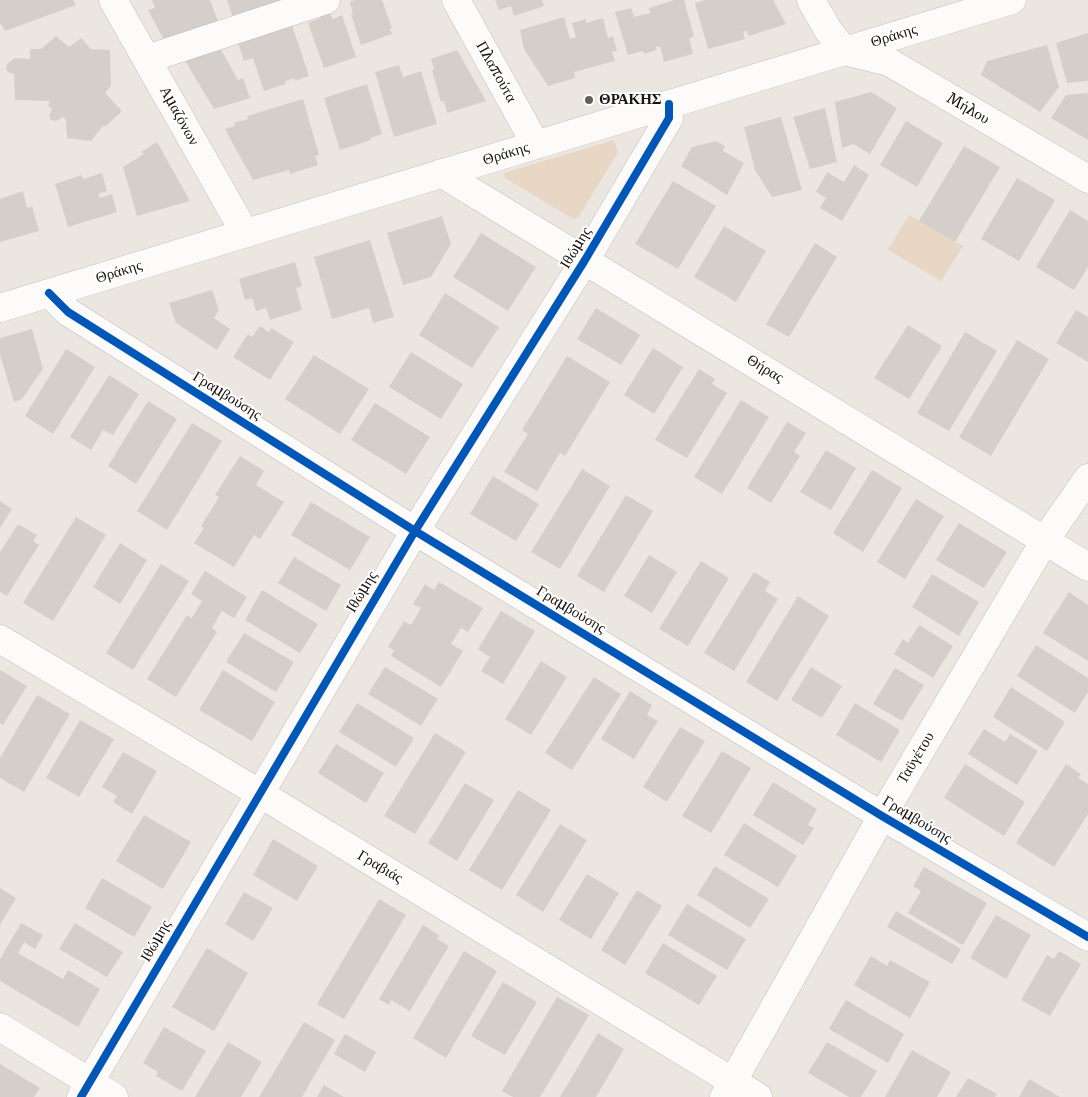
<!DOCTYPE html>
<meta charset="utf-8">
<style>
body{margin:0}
canvas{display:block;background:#ece6e0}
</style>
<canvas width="1088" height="1097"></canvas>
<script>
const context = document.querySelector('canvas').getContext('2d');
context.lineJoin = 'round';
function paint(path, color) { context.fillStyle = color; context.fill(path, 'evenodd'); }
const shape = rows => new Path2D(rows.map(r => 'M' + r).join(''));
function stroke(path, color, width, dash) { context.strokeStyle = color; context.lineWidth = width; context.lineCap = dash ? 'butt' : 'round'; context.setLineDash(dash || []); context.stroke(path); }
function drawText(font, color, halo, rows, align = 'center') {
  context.font = font + ' Merriweather,serif'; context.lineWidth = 4; context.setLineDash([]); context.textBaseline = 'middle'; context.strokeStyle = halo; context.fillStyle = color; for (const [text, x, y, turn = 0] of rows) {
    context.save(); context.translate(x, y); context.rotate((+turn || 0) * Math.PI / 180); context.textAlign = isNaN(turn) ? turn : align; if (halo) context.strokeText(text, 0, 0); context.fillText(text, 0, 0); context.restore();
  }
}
const green = shape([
 [614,140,618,152,578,218,573,219,505,178,504,173],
 [909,215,963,246,941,281,888,250]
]);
const building = shape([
 [0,0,73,0,76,5,5,31,0,23],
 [152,0,210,0,219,24,165,42,148,10,155,8],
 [227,0,285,0,233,18],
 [355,0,382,0,392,28,390,29,392,34,361,45,351,14,353,14,350,2],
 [495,0,542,0,544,6,514,16,511,6,499,10],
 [674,0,684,0,694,36,689,38,693,54,664,62,660,46,656,47,657,50,644,54,643,51,628,55,615,12,631,8,634,17,650,13,649,8],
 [705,0,773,0,786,24,749,36,746,31,743,31,745,39,708,49,695,3],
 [329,12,333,19,342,15,356,57,324,68,308,23,320,18,319,13],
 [564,17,570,39,576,37,572,23,586,19,586,23,603,18,608,38,613,36,617,51,612,52,615,61,574,72,575,78,548,86,524,49,520,30],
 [290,19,309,76,295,81,294,78,285,81,286,84,264,91,253,58,244,61,236,37],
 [1088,33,1088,81,1067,83,1056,43],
 [56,36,69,47,81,38,91,49,110,50,111,86,105,93,122,111,106,126,103,126,91,141,67,138,66,120,63,117,56,121,51,120,49,115,52,109,48,106,50,101,15,100,14,74,8,72,6,69,7,64,15,58,30,59,30,49,41,49],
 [1047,45,1059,87,1040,112,981,75,987,61],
 [219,46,238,80,243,78,250,98,214,109,184,59],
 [457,50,486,101,447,113,444,101,441,102,432,70,434,69,431,59],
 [399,65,403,77,421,71,437,124,394,137,375,72],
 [367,84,382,134,370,138,371,140,340,150,324,98],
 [871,92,897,108,870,154,853,144,842,148,835,102],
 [1088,93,1088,140,1051,118,1066,95],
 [303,99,319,155,315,156,318,165,290,174,289,170,253,180,225,129,235,126,234,123,248,119,247,116],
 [825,108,837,162,810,169,793,117],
 [781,117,802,190,772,197,755,170,744,127],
 [906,121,943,143,917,187,880,165],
 [716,141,725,146,723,151,744,163,727,195,681,166,692,147],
 [157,142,190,201,137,216,123,167,144,154,141,152],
 [964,146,1000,167,955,242,919,221],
 [854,165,869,175,842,221,820,208,826,198,816,192,827,172,844,182],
 [102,173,107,191,98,194,100,198,112,194,117,212,68,227,55,184,82,175,83,179],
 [1017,178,1055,200,1019,261,981,239],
 [673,181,716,206,678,269,635,244],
 [23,191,27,208,32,206,39,231,0,242,0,199],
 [1070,210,1088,221,1088,267,1074,290,1036,267],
 [442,216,451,244,431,277,403,285,387,233],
 [724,226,766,251,736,302,694,277],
 [481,233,536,267,508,311,453,277],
 [370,240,394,317,373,323,369,308,332,319,314,257],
 [815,243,837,257,789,337,766,324],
 [295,262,302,286,296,288,302,310,270,320,266,308,256,311,252,298,245,300,239,279],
 [212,290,219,310,214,318,230,329,217,350,176,323,169,303],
 [445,293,499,327,472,368,419,335],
 [596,308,640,335,621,365,577,339],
 [1076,310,1088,317,1088,362,1056,343],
 [908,325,942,346,909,399,874,378],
 [260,326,269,332,271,328,294,342,270,380,233,357,248,334,252,337],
 [32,329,43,369,22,399,14,402,0,354,0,338],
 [965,332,997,351,949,431,917,413],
 [1017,340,1049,359,991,456,959,437],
 [653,348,683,367,654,414,624,395],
 [66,349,95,367,53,434,25,416],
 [411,352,463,384,441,419,389,387],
 [314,355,369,389,340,434,285,399],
 [567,356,610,382,565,456,560,453,537,491,504,472,528,434,522,430],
 [699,369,715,379,712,384,727,393,687,458,655,440],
 [109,375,139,394,113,435,103,430,91,450,70,437],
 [741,400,769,417,722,494,694,477],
 [148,401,177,419,136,484,108,466],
 [375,403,430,437,406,474,351,440],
 [787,422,806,433,794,452,800,456,771,503,747,488],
 [192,423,222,441,167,530,137,511],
 [826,450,856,468,831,510,800,492],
 [240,456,264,471,256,485,284,502,260,539,254,535,234,567,194,543,204,528,201,526,219,497,215,495],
 [582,469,610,486,560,569,531,552],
 [872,470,902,488,863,552,833,533],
 [493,476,539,504,516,541,470,514],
 [626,495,653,511,604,592,577,576],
 [916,499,944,516,905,579,877,562],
 [0,501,12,509,0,528],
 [311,502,370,537,350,570,291,535],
 [76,517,106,535,53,621,23,603],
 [959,523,1007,552,984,588,936,560],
 [18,524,37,535,33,541,39,545,7,596,0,592,0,552],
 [120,543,147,560,120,604,93,587],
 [649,555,677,572,652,613,624,596],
 [294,557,341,585,326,611,278,583],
 [701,561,729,578,688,646,659,629],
 [161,564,189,581,133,670,106,653],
 [205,571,247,597,234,618,222,611,212,628,217,632,176,697,147,679,187,615,192,618,202,601,191,594],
 [754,572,770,582,765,591,778,599,734,671,704,653],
 [932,574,979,602,959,636,912,607],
 [439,582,483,608,468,632,461,628,451,644,463,651,441,687,391,656,394,650,388,647,404,621,411,625,421,608,413,604,425,584,434,590],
 [262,590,318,624,300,653,245,620],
 [1069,592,1088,605,1088,661,1043,633],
 [798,596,829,616,777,701,746,682],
 [501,611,535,631,503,684,481,671,490,657,478,649],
 [919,625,953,646,933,678,894,654,903,639,908,643],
 [244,633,294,662,276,692,226,662],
 [1036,645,1088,678,1088,692,1075,713,1017,676],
 [541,661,567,677,531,735,505,719],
 [385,667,438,699,421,726,368,694],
 [811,667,842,686,822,718,791,700],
 [895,668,924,685,902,721,873,704],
 [0,670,27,686,3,725,0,723],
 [223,670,275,702,252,741,199,710],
 [594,677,621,694,572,770,545,753],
 [1011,687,1065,722,1047,751,993,717],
 [630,691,652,705,647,715,658,721,634,759,601,739],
 [37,695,70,714,24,792,0,778,0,758],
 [357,703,414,738,396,767,339,732],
 [855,703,900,730,881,762,836,735],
 [80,720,114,739,79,797,46,778],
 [680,727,705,741,667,802,643,787],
 [984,729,1005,742,1010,734,1038,751,1017,785,968,754],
 [435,733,466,752,415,834,384,816],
 [336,744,384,773,366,803,318,773],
 [722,751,751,768,711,833,682,816],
 [123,752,157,771,132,814,113,802,117,796,102,787],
 [965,764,1025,802,1004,836,944,798],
 [1066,764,1081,774,1078,778,1088,784,1088,814,1054,867,1016,843],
 [773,782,817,809,808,825,814,828,803,845,753,815],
 [465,783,494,800,457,861,428,843],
 [518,790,551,810,502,890,469,870],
 [144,815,191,842,163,889,116,861],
 [744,823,797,856,778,887,724,855],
 [560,824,587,840,543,912,516,895],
 [273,839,318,866,297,901,253,875],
 [715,866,769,899,750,928,697,895],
 [924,867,987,903,963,945,908,913,921,891,913,886],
 [587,874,619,893,591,939,559,920],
 [102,878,152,907,134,937,85,908],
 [0,888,16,898,0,925],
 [637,890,662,906,625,965,601,950],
 [244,892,273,908,253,941,225,924],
 [379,899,406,915,344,1019,317,1004],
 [687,904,746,939,727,970,668,935],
 [896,911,961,949,952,964,887,927],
 [996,915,1031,935,1006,979,970,958],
 [21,923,43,935,35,949,24,942,18,953,63,979,68,970,100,989,78,1027,0,981,0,959],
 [75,923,123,952,107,977,59,949],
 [423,925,439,935,437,939,449,946,410,1011,391,1000,389,1005,379,999],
 [663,943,717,976,699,1005,645,973],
 [207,948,248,973,214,1031,172,1007],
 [464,951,497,971,446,1058,413,1038],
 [1059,951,1081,964,1050,1016,1021,1000,1047,955,1054,959],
 [871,956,887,966,890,960,930,982,910,1018,854,985],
 [503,982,537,1002,505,1055,471,1036],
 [557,997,589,1015,540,1097,513,1097,502,1091],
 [846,1000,904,1034,888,1063,829,1029],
 [304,1022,335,1040,302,1097,259,1097],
 [164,1027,206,1051,182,1091,156,1076,158,1072,143,1063],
 [598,1033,624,1049,596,1097,560,1097],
 [345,1034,376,1052,365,1072,334,1054],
 [228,1042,262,1062,241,1097,195,1097],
 [827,1042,877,1071,861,1097,849,1097,808,1073],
 [912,1050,951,1072,937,1097,885,1097],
 [0,1064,40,1088,34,1097,0,1097],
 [968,1078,997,1094,995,1097,956,1097],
 [1029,1079,1060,1097,1019,1097],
 [324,1085,344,1097,317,1097]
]);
const minor = shape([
 [113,0,245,233],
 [456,0,536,145],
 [811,0,828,30,844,51,889,62,1088,179],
 [147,59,326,0],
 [441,173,1088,567],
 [49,293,68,312,415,531,882,816,1088,937],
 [0,308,1012,0],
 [0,639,259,793,758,1097],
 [0,1027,114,1097],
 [81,1097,415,531,585,260,669,118,669,104],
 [724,1097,882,816,1045,540,1088,478]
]);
const cycleway = shape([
 [49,293,68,312,415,531,882,816,1088,937],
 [81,1097,415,531,585,260,669,118,669,104]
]);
const markers = [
 [589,100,5,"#625e59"]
];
const streetNames = [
 ["Θράκης",894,36,-17],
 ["Πλαπούτα",496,72,61],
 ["Μήλου",968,109,30],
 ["Αμαζόνων",179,116,61],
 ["Θράκης",506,154,-17],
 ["Ιθώμης",576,248,-59],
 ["Θράκης",119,272,-17],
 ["Θήρας",765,369,31],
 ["Γραμβούσης",227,396,32],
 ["Ιθώμης",362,592,-59],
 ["Γραμβούσης",571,610,31],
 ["Ταϋγέτου",916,758,-59],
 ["Γραμβούσης",917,820,31],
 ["Γραβιάς",380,867,31],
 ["Ιθώμης",156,941,-60]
];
const poiNames = [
 ["ΘΡΑΚΗΣ",599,100]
];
paint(green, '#e8d7c5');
paint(building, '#d4cfca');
stroke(minor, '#c2bdb8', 29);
stroke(minor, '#fcfbfa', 28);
stroke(cycleway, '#0057b8', 8);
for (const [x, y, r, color] of markers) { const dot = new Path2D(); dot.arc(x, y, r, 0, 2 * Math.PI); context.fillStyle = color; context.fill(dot); stroke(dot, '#fff', 2); }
drawText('15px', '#181410', '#fff', streetNames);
drawText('bold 15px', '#181410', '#fff', poiNames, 'left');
</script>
